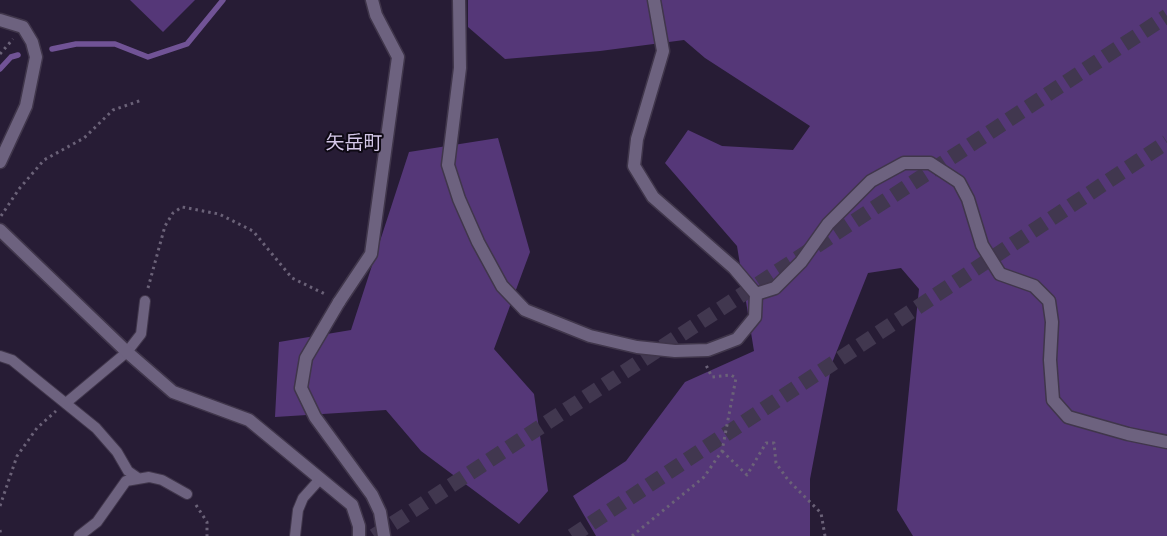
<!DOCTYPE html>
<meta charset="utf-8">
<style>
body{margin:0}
canvas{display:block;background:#271c35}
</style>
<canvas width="1167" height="536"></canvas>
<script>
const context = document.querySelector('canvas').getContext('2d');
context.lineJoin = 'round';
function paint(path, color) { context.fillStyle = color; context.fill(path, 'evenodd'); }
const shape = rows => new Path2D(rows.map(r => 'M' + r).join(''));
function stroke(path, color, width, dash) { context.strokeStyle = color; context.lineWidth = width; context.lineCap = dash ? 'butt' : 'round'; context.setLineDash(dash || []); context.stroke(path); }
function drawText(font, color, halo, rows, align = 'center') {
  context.font = font + ' "Sofia Sans Condensed","Noto Sans JP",sans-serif'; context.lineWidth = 4; context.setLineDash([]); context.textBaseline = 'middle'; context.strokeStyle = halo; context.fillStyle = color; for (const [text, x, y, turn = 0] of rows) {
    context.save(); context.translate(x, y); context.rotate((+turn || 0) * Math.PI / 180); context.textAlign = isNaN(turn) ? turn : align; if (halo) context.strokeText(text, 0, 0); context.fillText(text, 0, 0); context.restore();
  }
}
const forest = shape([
 [130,0,195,0,163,32],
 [468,0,1167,0,1167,536,913,536,897,510,919,289,901,268,868,273,832,363,810,479,810,536,596,536,573,496,626,461,685,382,754,351,737,246,665,163,688,130,722,146,793,150,810,126,705,58,684,40,600,51,505,59,468,27],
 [498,138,530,252,494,349,534,394,548,491,519,524,421,451,386,410,275,417,279,342,351,330,409,152]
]);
const stream = shape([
 [52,49,76,44,115,44,148,57,187,44,223,0],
 [0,69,11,57,18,55]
]);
const motorwayTunnel = shape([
 [374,536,1167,16],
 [572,536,1167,142]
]);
const path = shape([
 [0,54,13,39],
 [1,216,19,189,44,160,84,138,113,110,142,100],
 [148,288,165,226,173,213,182,207,219,214,253,231,292,278,327,295],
 [722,451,747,475,766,443,774,443,776,463,788,480,821,513,825,536],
 [196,505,207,522,207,536],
 [0,506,17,456,37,428,56,411],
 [0,530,1,536],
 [632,536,704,477,722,451,736,378,731,375,712,377,706,365]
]);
const service = shape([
 [0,356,12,360,96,428,117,452,128,471,138,478],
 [66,403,127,352,141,334,145,301],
 [79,536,97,522,126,481,149,477,162,480,187,494],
 [295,536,298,510,303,498,320,479]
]);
const minor = shape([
 [0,20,23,27,32,42,36,57,26,106,0,162],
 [0,230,127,352,173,392,249,420,352,505,359,526,359,536],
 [756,294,775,288,801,262,828,224,871,181,904,163,930,163,959,182,968,199,982,245,1000,274,1034,286,1049,301,1052,322,1050,360,1053,400,1068,417,1128,434,1167,442],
 [339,302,306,358,301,388,315,417,372,495,380,512,384,536]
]);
const tertiary = shape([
 [459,0,460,68,448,165,459,199,478,242,502,286,525,310,590,336,637,347,675,351,708,350,737,339,755,317,756,294,734,268,653,197,634,166,637,139,663,51,654,0],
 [339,302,371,254,398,57,376,15,372,0]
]);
const quarterNames = [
 ["矢岳町",354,144]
];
paint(forest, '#553778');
stroke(stream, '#715396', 5.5);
stroke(motorwayTunnel, '#41374f', 15, [15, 8]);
stroke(service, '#40364b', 12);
stroke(minor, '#40364b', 15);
stroke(tertiary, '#40364b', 15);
stroke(path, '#6b6278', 3, [2.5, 4]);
stroke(service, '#6d627f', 10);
stroke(minor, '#6d627f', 12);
stroke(tertiary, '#6d627f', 12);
drawText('19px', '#d4c7e8', '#0e0914', quarterNames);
</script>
